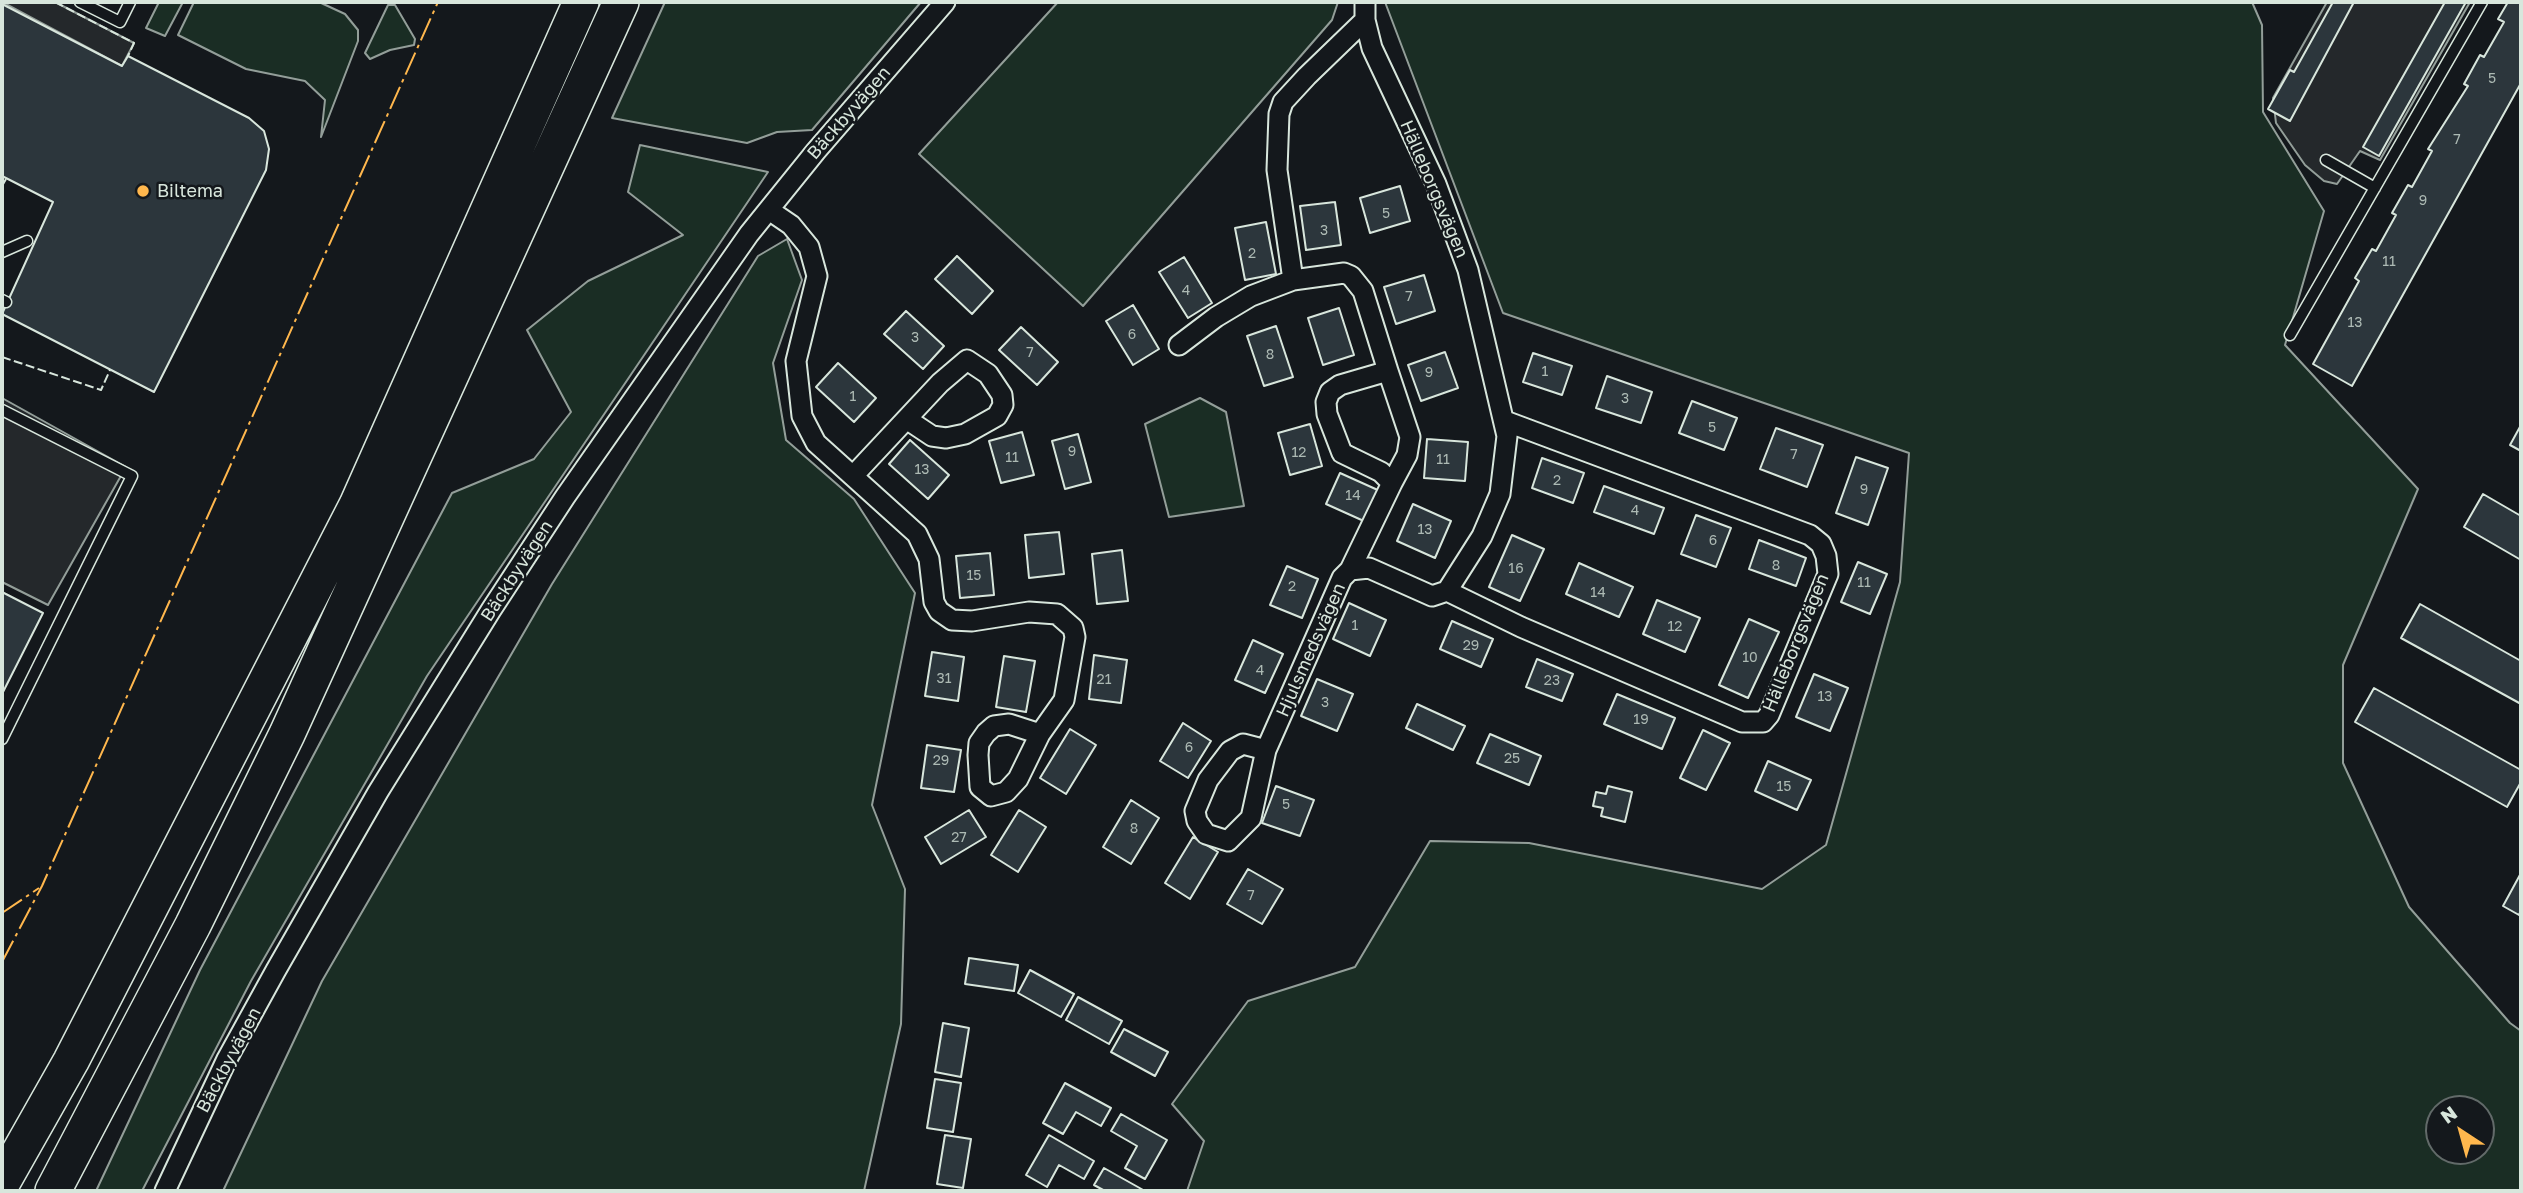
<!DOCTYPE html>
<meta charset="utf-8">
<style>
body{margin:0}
#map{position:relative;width:2523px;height:1193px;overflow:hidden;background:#14181c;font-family:"Golos Text",sans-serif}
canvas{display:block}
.frame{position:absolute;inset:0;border:4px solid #d8e6dc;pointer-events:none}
.north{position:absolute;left:2425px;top:1095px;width:70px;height:70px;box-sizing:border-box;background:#14181c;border:2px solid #626a69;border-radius:50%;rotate:324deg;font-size:19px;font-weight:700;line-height:28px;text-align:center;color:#d8e6dc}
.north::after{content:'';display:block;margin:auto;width:24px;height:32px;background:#ffb74d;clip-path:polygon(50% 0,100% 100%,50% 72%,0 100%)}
</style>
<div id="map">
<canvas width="2523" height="1193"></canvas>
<div class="frame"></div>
<div class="north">N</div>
</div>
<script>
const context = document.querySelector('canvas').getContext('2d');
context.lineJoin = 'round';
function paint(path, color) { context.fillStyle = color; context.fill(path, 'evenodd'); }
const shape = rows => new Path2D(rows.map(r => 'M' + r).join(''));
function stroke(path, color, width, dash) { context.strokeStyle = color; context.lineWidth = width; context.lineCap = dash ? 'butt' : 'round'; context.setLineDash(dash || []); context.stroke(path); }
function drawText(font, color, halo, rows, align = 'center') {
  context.font = font + ' "Golos Text",sans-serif'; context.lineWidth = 5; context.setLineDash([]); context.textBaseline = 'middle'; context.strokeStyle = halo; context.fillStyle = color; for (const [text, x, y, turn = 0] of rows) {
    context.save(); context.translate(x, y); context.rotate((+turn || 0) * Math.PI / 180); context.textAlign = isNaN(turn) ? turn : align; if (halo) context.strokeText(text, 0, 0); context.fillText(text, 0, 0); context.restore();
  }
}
const green = shape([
 [159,2,183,2,165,36,146,28,159,2],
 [194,2,319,2,345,14,358,30,358,41,321,137,325,100,305,81,246,69,178,35,194,2],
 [665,2,921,2,812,130,777,132,747,143,612,118,665,2],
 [1058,2,1338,2,1332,20,1083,306,919,154,1058,2],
 [1385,2,2252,2,2262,25,2263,112,2324,211,2285,345,2418,489,2343,665,2343,763,2409,907,2510,1023,2521,1031,2521,1191,1187,1191,1204,1141,1172,1104,1248,1001,1355,967,1430,841,1529,843,1762,889,1826,845,1900,582,1909,453,1503,313,1385,2],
 [2439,1109,2481,1109,2481,1151,2439,1151,2439,1109],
 [388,5,395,5,415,39,414,45,390,50,370,59,365,53,388,5],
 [640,145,768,172,427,676,251,981,142,1191,96,1191,200,970,452,493,534,459,571,412,527,330,588,281,683,235,628,192,640,145],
 [787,239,802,280,773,363,786,440,854,499,915,593,872,805,905,889,901,1024,864,1191,223,1191,322,981,552,584,758,256,787,239],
 [1200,398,1226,412,1244,506,1169,517,1145,424,1200,398]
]);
const parking = shape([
 [2,2,55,2,134,43,122,66,2,2],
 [2327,2,2470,2,2380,160,2360,151,2337,184,2324,181,2305,165,2276,123,2273,98,2327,2],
 [2,398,126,467,48,605,2,582,2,398]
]);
const building = shape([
 [2333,2,2354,2,2290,121,2268,109,2290,70,2294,72,2333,2],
 [2445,2,2466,2,2379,156,2363,147,2445,2],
 [2508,2,2521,2,2521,83,2352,386,2313,364,2359,281,2355,278,2372,249,2376,251,2396,215,2392,213,2408,185,2412,187,2432,151,2428,149,2468,86,2464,84,2480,55,2484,57,2504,22,2498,19,2508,2],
 [2,4,122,66,128,56,249,118,264,131,269,149,266,170,154,392,2,314,53,202,2,176,2,4],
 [1400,186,1410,221,1370,233,1360,198,1400,186],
 [1335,202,1341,245,1306,250,1300,206,1335,202],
 [1266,222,1276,274,1245,280,1235,228,1266,222],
 [957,256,993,291,972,314,935,279,957,256],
 [1184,257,1212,303,1188,318,1159,272,1184,257],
 [1424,275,1435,311,1396,324,1384,287,1424,275],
 [1133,305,1159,349,1133,365,1106,321,1133,305],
 [1339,308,1354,355,1323,365,1308,318,1339,308],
 [906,311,944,346,923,369,884,334,906,311],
 [1276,326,1293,377,1264,386,1247,336,1276,326],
 [1021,327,1058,362,1037,385,999,350,1021,327],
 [1445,352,1458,388,1421,401,1408,365,1445,352],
 [1533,353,1572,366,1562,395,1523,382,1533,353],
 [838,363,876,398,854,422,816,387,838,363],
 [1607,376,1652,392,1641,423,1596,408,1607,376],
 [1692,401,1737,418,1724,450,1679,433,1692,401],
 [1310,424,1322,466,1290,475,1278,433,1310,424],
 [2521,425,2521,451,2510,445,2521,425],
 [1776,428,1823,445,1807,487,1760,469,1776,428],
 [1022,432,1034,475,1001,483,989,441,1022,432],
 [1078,434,1091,482,1065,489,1052,441,1078,434],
 [1427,439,1468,442,1465,481,1424,478,1427,439],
 [910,440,949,475,928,499,889,464,910,440],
 [1856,457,1888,468,1868,525,1836,513,1856,457],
 [1542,458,1584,473,1573,503,1532,488,1542,458],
 [1340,473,1380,491,1366,522,1326,504,1340,473],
 [1604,486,1664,508,1654,534,1594,512,1604,486],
 [2483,494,2521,516,2521,560,2464,527,2483,494],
 [1413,504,1451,521,1435,558,1397,541,1413,504],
 [1696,515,1731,528,1716,567,1681,554,1696,515],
 [1059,532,1064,574,1029,578,1025,535,1059,532],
 [1512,535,1544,549,1520,601,1489,587,1512,535],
 [1759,540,1806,558,1796,586,1749,569,1759,540],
 [1122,550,1128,601,1097,604,1092,554,1122,550],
 [990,553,994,595,960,598,956,556,990,553],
 [1858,562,1887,574,1870,614,1841,602,1858,562],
 [1579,563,1633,587,1619,617,1566,594,1579,563],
 [1287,566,1318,579,1302,618,1270,605,1287,566],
 [2,592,43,613,2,694,2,592],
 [1657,600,1700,618,1685,652,1643,634,1657,600],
 [1349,603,1386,620,1370,656,1333,639,1349,603],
 [2420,604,2521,661,2521,704,2401,638,2420,604],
 [1749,619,1779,632,1748,698,1719,685,1749,619],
 [1452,621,1493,639,1481,667,1440,649,1452,621],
 [1253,640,1283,654,1265,693,1235,680,1253,640],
 [932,652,964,657,958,701,925,696,932,652],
 [1094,655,1127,660,1121,703,1089,699,1094,655],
 [1004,656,1035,661,1026,712,996,707,1004,656],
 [1537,659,1573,674,1562,701,1526,687,1537,659],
 [1814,674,1848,688,1830,731,1796,717,1814,674],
 [1317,679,1353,694,1337,731,1301,716,1317,679],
 [2374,688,2521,770,2521,782,2507,807,2355,722,2374,688],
 [1617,694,1675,718,1662,749,1604,724,1617,694],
 [1417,704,1465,726,1453,750,1406,728,1417,704],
 [1183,723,1211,741,1188,778,1160,761,1183,723],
 [1070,729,1096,745,1066,794,1040,778,1070,729],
 [1703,730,1730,743,1706,790,1680,778,1703,730],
 [1490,734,1541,756,1529,785,1477,763,1490,734],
 [927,745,961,750,954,792,921,788,927,745],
 [1768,761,1811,780,1797,810,1755,791,1768,761],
 [1276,786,1314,800,1300,836,1262,823,1276,786],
 [1608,786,1632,792,1625,822,1601,816,1603,808,1593,806,1596,792,1606,794,1608,786],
 [1131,800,1159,818,1131,864,1103,847,1131,800],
 [969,810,986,837,941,864,925,837,969,810],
 [1019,810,1046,827,1018,872,991,855,1019,810],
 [1193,837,1218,852,1190,899,1165,883,1193,837],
 [1248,869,1283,889,1262,924,1227,904,1248,869],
 [2521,873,2521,910,2519,915,2503,906,2521,873],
 [969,958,1018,965,1014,991,965,984,969,958],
 [1030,970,1074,994,1061,1017,1018,993,1030,970],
 [1078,997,1122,1021,1109,1044,1066,1020,1078,997],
 [943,1023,969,1028,961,1077,935,1072,943,1023],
 [1124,1029,1168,1052,1155,1076,1111,1052,1124,1029],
 [935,1079,961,1083,953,1132,927,1128,935,1079],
 [1065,1083,1111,1108,1101,1126,1076,1112,1063,1134,1043,1123,1065,1083],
 [1121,1114,1167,1140,1145,1179,1125,1168,1137,1146,1111,1131,1121,1114],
 [945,1135,971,1139,963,1188,937,1184,945,1135],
 [1049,1135,1094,1161,1084,1179,1059,1165,1047,1187,1026,1175,1049,1135],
 [1104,1168,1145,1191,1105,1191,1094,1185,1104,1168]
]);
const lane = shape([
 [80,2,120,22,130,2],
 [2326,160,2375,188],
 [2,252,27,241],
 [2,300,6,302],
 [2290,335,2482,2],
 [2,410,132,476,2,739]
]);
const street = shape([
 [1365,2,1365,20,1372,48,1436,184,1468,270,1507,436,1500,494,1482,536,1447,591,1521,627,1742,722,1763,722,1769,715,1828,574,1826,556,1821,544,1810,535,1505,421],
 [769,210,791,225,809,247,817,276,796,361,802,416,816,443,917,534,929,559,934,602,939,611,952,620,972,621,1029,612,1057,614,1073,628,1075,637,1064,700,1040,734,1009,724,994,726,986,733,979,743,978,755,980,787,991,796,1006,792,1018,779,1040,734],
 [1293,280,1277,170,1279,114,1283,102,1307,76,1365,20],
 [1179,345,1216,317,1251,296,1293,280,1344,273,1351,276,1363,291,1388,371,1340,385,1330,392,1326,402,1327,414,1342,453,1381,472,1392,483,1407,455,1410,437,1388,371],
 [853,476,940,383,967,360,988,374,1002,395,1003,405,997,416,965,434,946,438,932,436,908,420],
 [1350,570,1392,483],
 [1266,750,1243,744,1230,751,1208,780,1195,811,1197,821,1206,834,1228,841,1251,818,1266,750,1342,578,1350,570,1369,568,1432,596,1447,591],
 [165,1191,227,1059,276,970,378,792,491,610,565,497,749,234,816,151,945,2]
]);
const highway = shape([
 [2,1183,71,1061,357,505,581,2],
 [53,1191,193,925,287,734,621,2]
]);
const fence = shape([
 [55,2,134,43,128,56],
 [2,186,6,179],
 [2,357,101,390,110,370]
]);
const power = shape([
 [2,913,39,888],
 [2,962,42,886,438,2]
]);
const markers = [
 [143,191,7,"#ffb74d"]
];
const numberNames = [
 ["5",2492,79],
 ["7",2457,140],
 ["9",2423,201],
 ["5",1386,214],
 ["3",1324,231],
 ["2",1252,254],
 ["11",2389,262],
 ["4",1186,291],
 ["7",1409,297],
 ["13",2355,323],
 ["6",1132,335],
 ["3",915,338],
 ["7",1030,353],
 ["8",1270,355],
 ["1",1545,372],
 ["9",1429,373],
 ["1",853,397],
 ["3",1625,399],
 ["5",1712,428],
 ["9",1072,452],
 ["12",1299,453],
 ["7",1794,455],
 ["11",1012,458],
 ["11",1443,460],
 ["13",922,470],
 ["2",1557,481],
 ["9",1864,490],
 ["14",1353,496],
 ["4",1635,511],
 ["13",1425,530],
 ["6",1713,541],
 ["8",1776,566],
 ["16",1516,569],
 ["15",974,576],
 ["11",1864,583],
 ["2",1292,587],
 ["14",1598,593],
 ["1",1355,626],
 ["12",1675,627],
 ["29",1471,646],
 ["10",1750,658],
 ["4",1260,671],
 ["31",944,679],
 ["21",1104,680],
 ["23",1552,681],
 ["13",1825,697],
 ["3",1325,703],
 ["19",1641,720],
 ["6",1189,748],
 ["25",1512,759],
 ["29",941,761],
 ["15",1784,787],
 ["5",1286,805],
 ["8",1134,829],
 ["27",959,838],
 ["7",1251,896]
];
const streetNames = [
 ["Bäckbyvägen",849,113,-49],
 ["Hälleborgsvägen",1434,189,67],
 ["Bäckbyvägen",517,571,-57],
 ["Hälleborgsvägen",1796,643,-68],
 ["Hjulsmedsvägen",1311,650,-66],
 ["Bäckbyvägen",229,1060,-62]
];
const poiNames = [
 ["Biltema",157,191]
];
paint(green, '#1a2d24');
stroke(green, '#939e99', 2);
paint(parking, '#24282b');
stroke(parking, '#939e99', 2);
paint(building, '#2c363c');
stroke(building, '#d8e6dc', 2);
stroke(lane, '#d8e6dc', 13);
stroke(street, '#d8e6dc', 23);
stroke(highway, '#d8e6dc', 38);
stroke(lane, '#14181c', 10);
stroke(street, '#14181c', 19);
stroke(highway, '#14181c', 35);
stroke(fence, '#d8e6dc', 2, [9, 3.5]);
stroke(power, '#ffb74d', 2, [24, 5, 3.5, 5]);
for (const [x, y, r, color] of markers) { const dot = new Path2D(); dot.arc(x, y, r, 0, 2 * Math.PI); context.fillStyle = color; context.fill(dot); stroke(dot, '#14181c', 2.5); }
drawText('14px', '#adbab4', null, numberNames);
drawText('18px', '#d8e6dc', '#14181c', streetNames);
drawText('18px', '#d8e6dc', '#14181c', poiNames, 'left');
</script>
